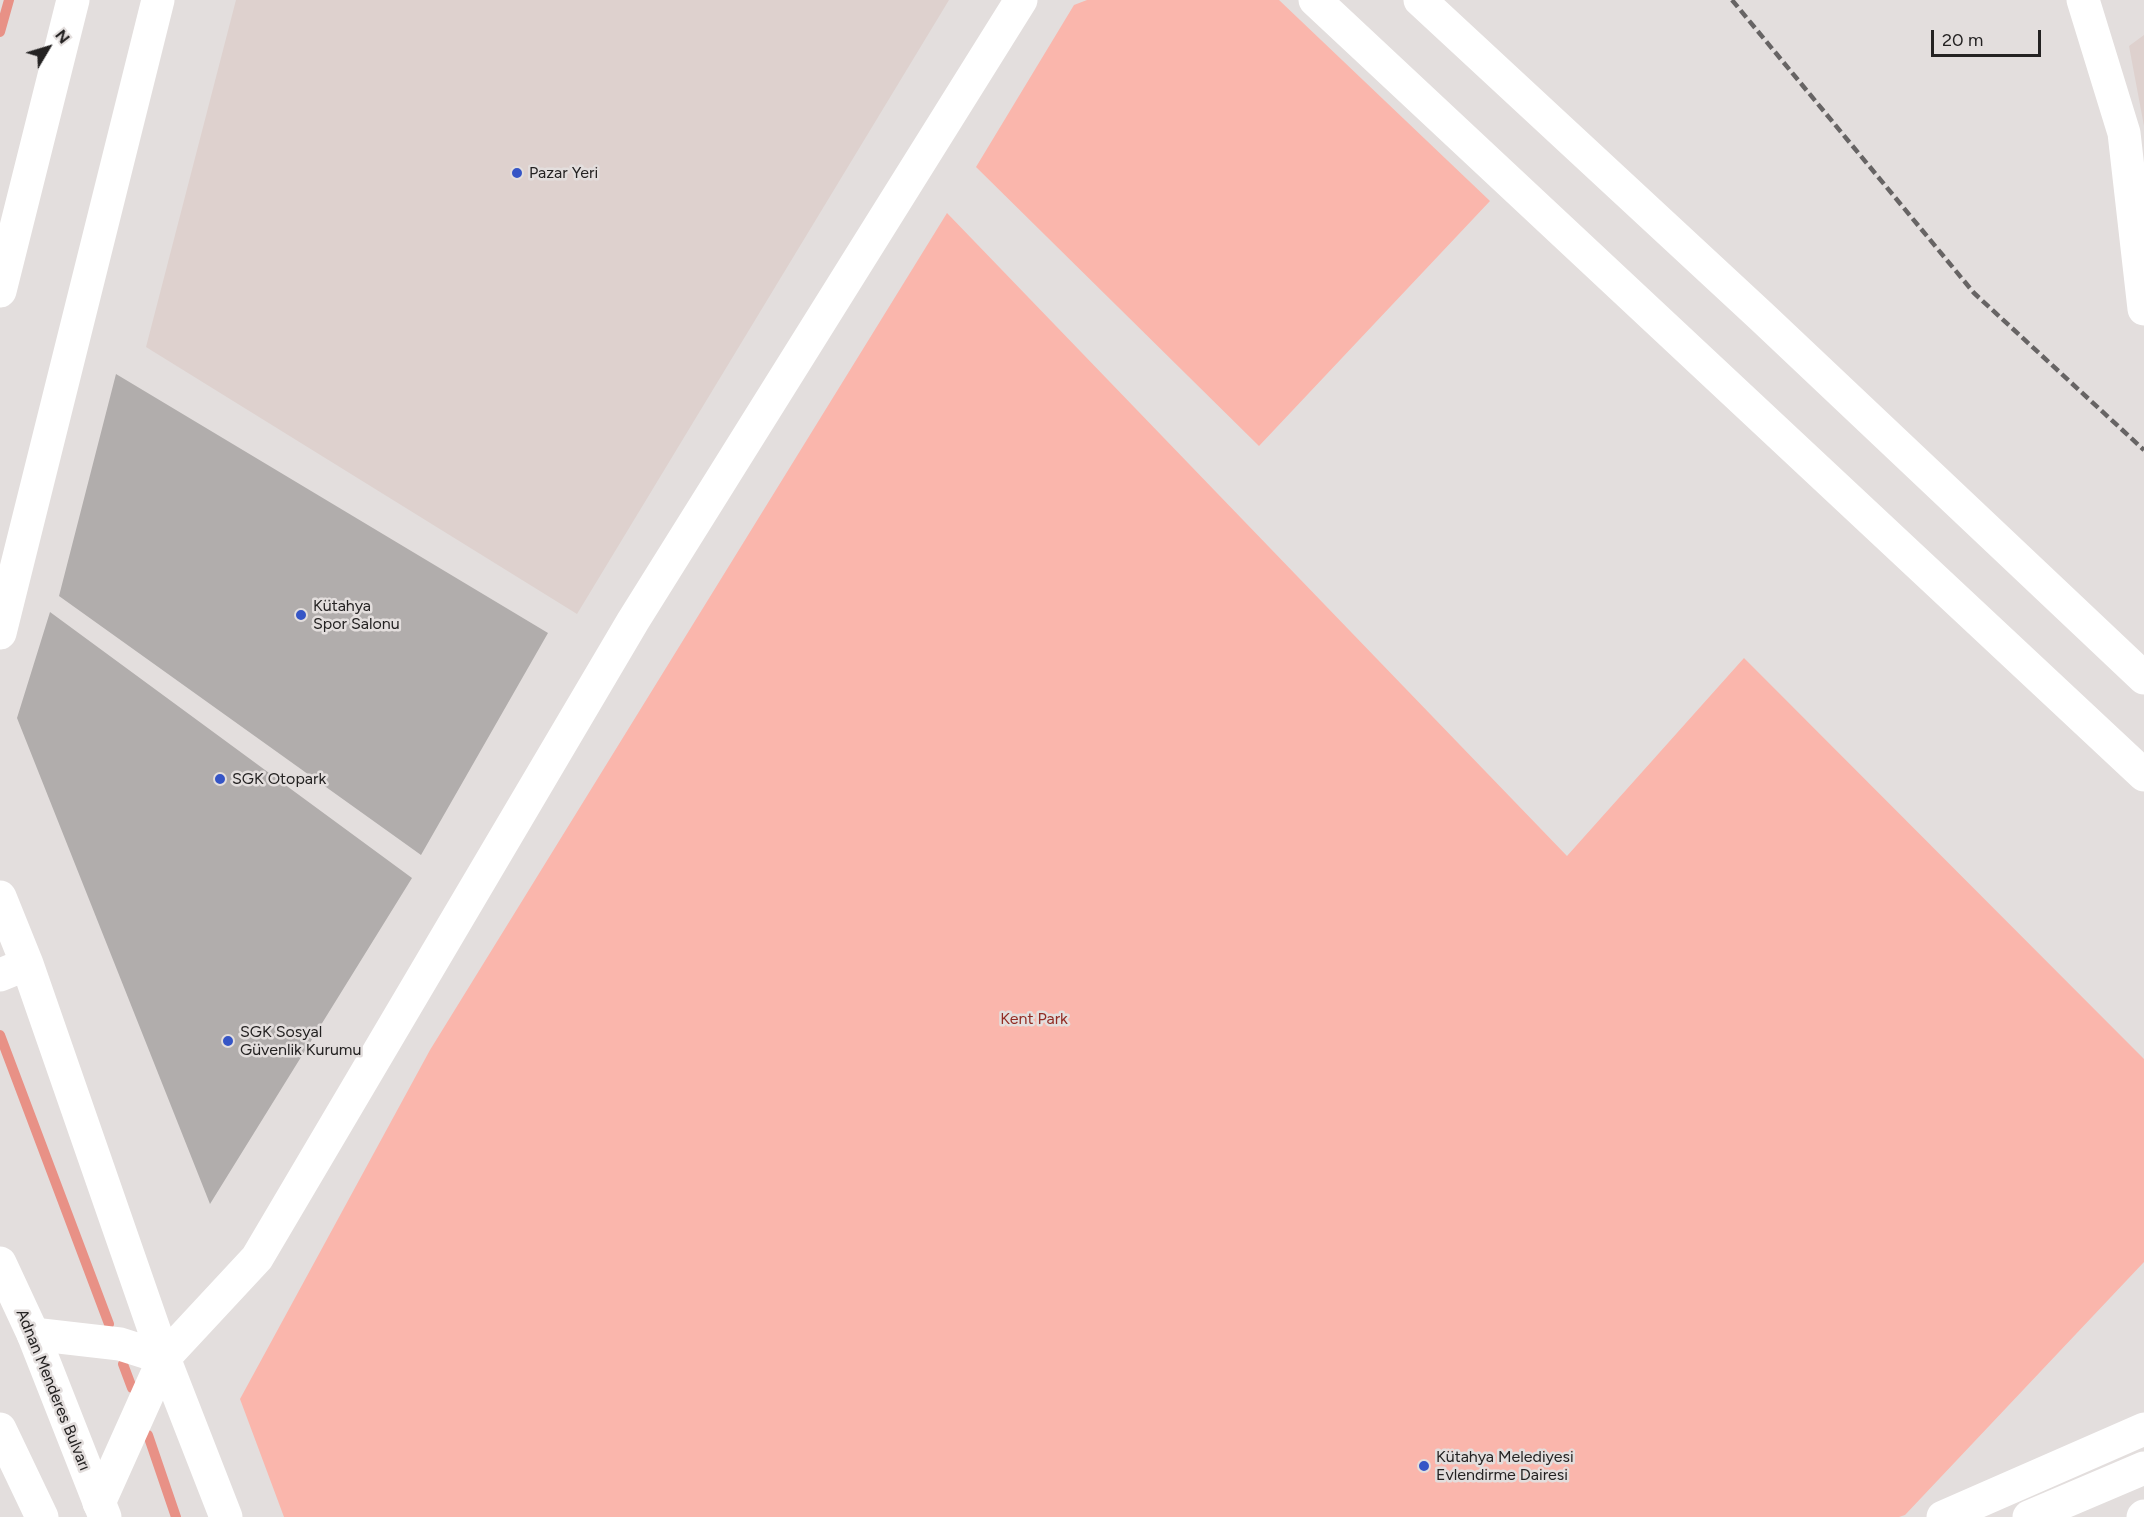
<!DOCTYPE html>
<meta charset="utf-8">
<style>
body{margin:0}
#map{position:relative;width:2144px;height:1517px;overflow:hidden;background:#e3dedd;font-family:Figtree,sans-serif}
canvas{display:block}
.north{position:absolute;left:18px;top:18px;width:60px;height:60px;-webkit-text-stroke:4px #e3dedd;paint-order:stroke;rotate:52deg;font-size:16px;font-weight:700;line-height:24px;text-align:center;color:#242222}
.north::after{content:'';display:block;margin:auto;width:21px;height:27px;background:#242222;clip-path:polygon(50% 0,100% 100%,50% 72%,0 100%)}
.scale{position:absolute;left:1931px;top:30px;width:110px;height:27px;box-sizing:border-box;border:3px solid #242222;border-top:0;padding-left:8px;font-size:18px;line-height:21px;white-space:nowrap;color:#242222;-webkit-text-stroke:4px #e3dedd;paint-order:stroke}
</style>
<div id="map">
<canvas width="2144" height="1517"></canvas>
<div class="north">N</div>
<div class="scale">20 m</div>
</div>
<script>
const context = document.querySelector('canvas').getContext('2d');
context.lineJoin = 'round';
function paint(path, color) { context.fillStyle = color; context.fill(path, 'evenodd'); }
const shape = rows => new Path2D(rows.map(r => 'M' + r).join(''));
function stroke(path, color, width, dash) { context.strokeStyle = color; context.lineWidth = width; context.lineCap = dash ? 'butt' : 'round'; context.setLineDash(dash || []); context.stroke(path); }
function drawText(font, color, halo, rows, align = 'center') {
  context.font = font + ' Figtree,sans-serif'; context.lineWidth = 5; context.setLineDash([]); context.textBaseline = 'middle'; context.strokeStyle = halo; context.fillStyle = color; for (const [text, x, y, turn = 0] of rows) {
    context.save(); context.translate(x, y); context.rotate((+turn || 0) * Math.PI / 180); context.textAlign = isNaN(turn) ? turn : align; if (halo) context.strokeText(text, 0, 0); context.fillText(text, 0, 0); context.restore();
  }
}
const built = shape([
 [236,0,949,0,577,614,146,347],
 [2144,35,2144,126,2129,46]
]);
const green = shape([
 [1087,0,1279,0,1490,201,1259,446,976,167,1074,5],
 [947,213,1567,856,1744,658,2144,1059,2144,1262,1905,1515,1899,1517,284,1517,240,1399,430,1050]
]);
const stream = shape([
 [0,32,9,0],
 [0,1035,109,1324],
 [123,1364,132,1388],
 [148,1435,176,1517]
]);
const building = shape([
 [116,374,548,633,421,855,59,596],
 [50,612,412,878,210,1204,17,718]
]);
const minor = shape([
 [1315,0,2144,775],
 [1420,0,1762,317,2144,678],
 [2083,0,2124,133,2144,309],
 [0,291,73,0],
 [0,633,158,0],
 [0,897,27,964,164,1358,226,1517],
 [0,975,27,964],
 [33,1334,120,1344,164,1358],
 [99,1503,164,1358,257,1258,633,621,1021,0],
 [1943,1517,2144,1429],
 [2029,1517,2144,1468],
 [2143,1517,2144,1516]
]);
const major = shape([
 [0,1263,33,1334,105,1517],
 [0,1429,42,1517]
]);
const rail = shape([
 [1732,0,1974,293,2144,450]
]);
const markers = [
 [517,173,6,"#3555c6"],
 [301,615,6,"#3555c6"],
 [220,779,6,"#3555c6"],
 [228,1041,6,"#3555c6"],
 [1424,1466,6,"#3555c6"]
];
const poiNames = [
 ["Pazar Yeri",529,173],
 ["Kütahya",313,606],
 ["Spor Salonu",313,624],
 ["SGK Otopark",232,779],
 ["SGK Sosyal",240,1032],
 ["Güvenlik Kurumu",240,1050],
 ["Kütahya Melediyesi",1436,1457],
 ["Evlendirme Dairesi",1436,1475]
];
const parkNames = [
 ["Kent Park",1034,1019]
];
const streetNames = [
 ["Adnan Menderes Bulvarı",53,1390,68]
];
paint(built, '#ded1ce');
paint(green, '#fab6ac');
stroke(stream, '#e89186', 10);
paint(building, '#b1adac');
stroke(minor, '#fff', 33);
stroke(major, '#fff', 33);
stroke(rail, '#676464', 4.5, [9, 4.5]);
for (const [x, y, r, color] of markers) { const dot = new Path2D(); dot.arc(x, y, r, 0, 2 * Math.PI); context.fillStyle = color; context.fill(dot); stroke(dot, '#e3dedd', 2); }
drawText('16px', '#242222', '#e3dedd', poiNames, 'left');
drawText('16px', '#912c24', '#e3dedd', parkNames);
drawText('16px', '#242222', '#e3dedd', streetNames);
</script>
